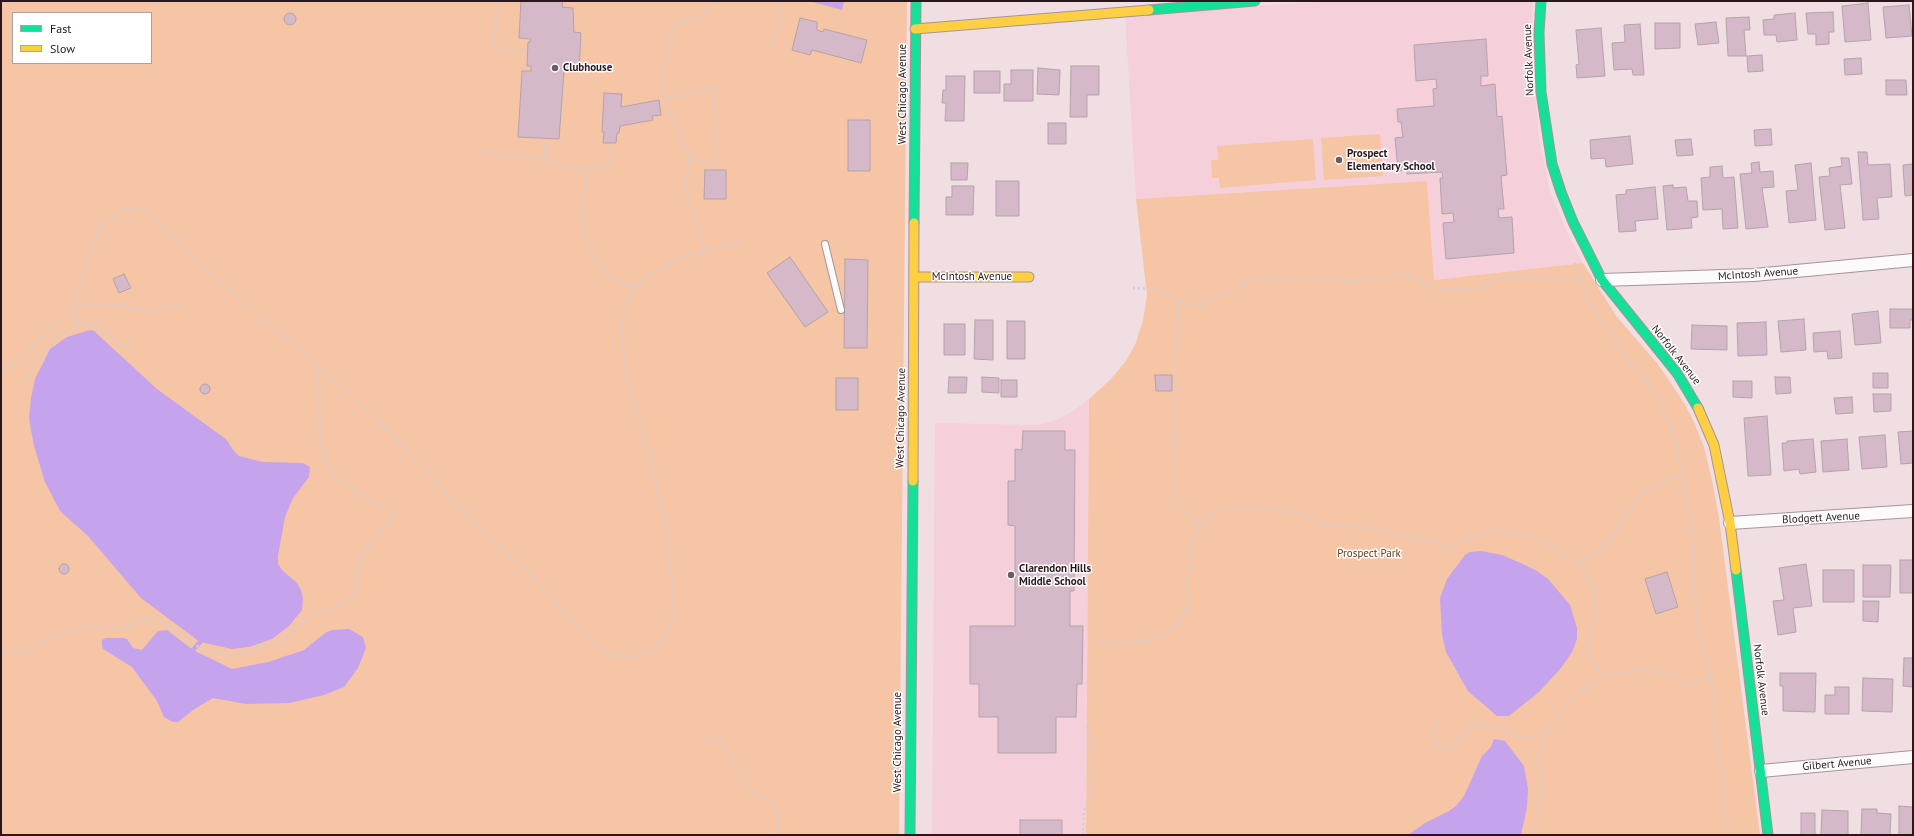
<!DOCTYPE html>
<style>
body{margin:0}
#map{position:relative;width:1914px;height:836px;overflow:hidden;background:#f0dee2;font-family:"PT Sans",sans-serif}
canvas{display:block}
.frame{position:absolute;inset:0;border:2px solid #2a161c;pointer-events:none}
.legend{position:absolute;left:12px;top:12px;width:140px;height:52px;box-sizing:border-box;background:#fff;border:1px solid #aaa2a4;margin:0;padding:5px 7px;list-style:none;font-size:12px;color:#2a161c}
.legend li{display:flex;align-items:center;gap:8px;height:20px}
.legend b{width:20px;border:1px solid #aaa2a4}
</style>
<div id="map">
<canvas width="1914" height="836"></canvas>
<div class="frame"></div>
<ul class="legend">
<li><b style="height:5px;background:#16e098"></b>Fast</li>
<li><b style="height:5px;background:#ffcf43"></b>Slow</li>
</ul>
</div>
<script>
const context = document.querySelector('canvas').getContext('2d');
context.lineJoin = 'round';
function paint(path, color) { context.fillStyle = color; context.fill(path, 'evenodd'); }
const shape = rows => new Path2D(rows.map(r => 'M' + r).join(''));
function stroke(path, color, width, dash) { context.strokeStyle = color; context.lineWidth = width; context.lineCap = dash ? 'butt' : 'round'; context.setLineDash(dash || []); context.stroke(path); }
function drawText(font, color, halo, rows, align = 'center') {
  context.font = font + ' "PT Sans",sans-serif'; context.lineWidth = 3; context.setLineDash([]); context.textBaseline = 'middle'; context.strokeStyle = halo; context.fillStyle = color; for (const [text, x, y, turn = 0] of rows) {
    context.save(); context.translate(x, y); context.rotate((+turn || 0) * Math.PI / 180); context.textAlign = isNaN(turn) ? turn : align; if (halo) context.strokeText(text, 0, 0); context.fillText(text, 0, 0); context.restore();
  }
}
const built = shape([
 [1337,1,1533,1,1531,49,1539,139,1550,192,1568,234,1583,263,1434,280,1427,181,1136,199,1125,13],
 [1089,399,1086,835,932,835,935,423,1036,425,1057,420,1072,412]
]);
const green = shape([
 [1,1,907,1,899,835,1,835],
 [13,13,151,13,151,63,13,63],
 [1380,134,1383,176,1324,180,1321,138],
 [1313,139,1316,180,1220,188,1219,178,1212,178,1211,160,1218,160,1217,146],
 [1427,181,1434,280,1583,263,1617,317,1657,363,1683,401,1695,424,1704,447,1712,480,1719,518,1760,835,1086,835,1089,399,1110,380,1126,361,1135,345,1143,321,1147,295,1136,199]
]);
const water = shape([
 [809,1,844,1,842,10],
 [90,330,94,331,157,389,227,440,233,450,239,456,263,462,303,463,310,467,309,477,293,498,285,517,278,556,278,564,282,570,297,583,301,590,303,598,302,610,289,626,272,639,249,647,232,649,200,642,141,598,88,536,60,511,45,482,34,446,29,419,31,398,35,379,50,349,67,337],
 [1481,551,1502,555,1523,564,1537,571,1548,579,1570,605,1577,628,1577,639,1572,652,1561,668,1539,692,1509,716,1497,716,1468,691,1446,652,1442,635,1440,598,1447,579,1465,555,1470,552],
 [349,629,363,637,366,648,358,668,344,687,324,695,290,703,246,704,213,698,193,710,178,722,173,722,164,717,157,701,132,667,103,649,102,644,102,640,106,638,123,638,127,639,133,648,142,650,158,631,167,630,193,650,232,669,268,662,304,650,325,633,332,630],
 [1494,739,1505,741,1524,766,1528,789,1527,807,1521,835,1408,835,1425,823,1449,811,1456,806,1464,796,1482,756,1491,747]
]);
const stream = shape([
 [193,650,200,642]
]);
const building = shape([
 [521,1,563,1,562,7,573,8,574,32,581,33,579,72,564,71,559,139,518,137,522,71,531,71,531,66,527,66,528,42,530,42,531,39,519,38,521,1],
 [1868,3,1871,40,1845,42,1842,6,1868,3],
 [1909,5,1912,36,1886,38,1883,7,1909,5],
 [1833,12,1834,32,1829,32,1829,44,1816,45,1816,34,1808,34,1806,13,1833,12],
 '284 19a6 6 0 1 1 12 0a6 6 0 1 1-12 0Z',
 [1795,13,1797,40,1777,42,1776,35,1764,35,1763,20,1774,19,1774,15,1795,13],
 [1749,17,1750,30,1744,30,1746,56,1728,56,1726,18,1749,17],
 [800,18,817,22,817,30,823,32,824,29,867,40,861,63,812,50,810,55,792,50,800,18],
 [1716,22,1719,43,1698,45,1695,24,1716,22],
 [1655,23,1680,23,1680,48,1655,49,1655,23],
 [1640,24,1644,75,1633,75,1632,69,1614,70,1612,43,1625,42,1624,25,1640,24],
 [1601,28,1605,76,1577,78,1576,65,1579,64,1576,30,1601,28],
 [1486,39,1488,76,1481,76,1481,86,1495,84,1497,117,1502,116,1507,175,1501,176,1504,209,1498,209,1499,218,1512,217,1514,253,1446,259,1443,223,1454,222,1453,213,1442,214,1440,178,1443,178,1442,172,1407,174,1407,170,1398,171,1395,138,1403,137,1401,122,1398,122,1397,109,1434,106,1433,89,1437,88,1436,79,1416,81,1414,45,1486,39],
 [1762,55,1763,71,1748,72,1747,56,1762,55],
 [1861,58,1862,74,1845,75,1844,59,1861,58],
 [1071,66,1099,66,1099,95,1087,95,1087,117,1070,117,1071,66],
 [1038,68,1060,70,1059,95,1037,94,1038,68],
 [1011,70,1033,70,1033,101,1004,101,1004,84,1011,84,1011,70],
 [974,71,1000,71,1000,93,974,93,974,71],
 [946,76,965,76,964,121,945,121,946,103,942,103,943,90,946,90,946,76],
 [1886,80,1906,80,1907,95,1886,95,1886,80],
 [604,93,622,94,621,107,659,100,661,115,652,116,653,120,620,126,619,133,617,133,616,143,603,143,604,132,602,132,604,93],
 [848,120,870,120,870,171,848,171,848,120],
 [1048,123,1066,123,1066,144,1048,144,1048,123],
 [1771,129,1772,145,1755,146,1754,130,1771,129],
 [1630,136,1633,164,1606,167,1605,158,1591,159,1590,140,1630,136],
 [1691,139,1693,155,1677,156,1675,140,1691,139],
 [1858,152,1867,152,1868,165,1890,164,1892,197,1877,198,1879,219,1863,220,1858,152],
 [1841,158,1849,158,1852,184,1840,185,1845,228,1825,230,1819,177,1830,176,1829,168,1842,166,1841,158],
 [1759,162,1760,172,1773,171,1774,187,1762,188,1768,227,1746,229,1740,174,1752,173,1751,163,1759,162],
 [951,163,968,163,967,180,951,180,951,163],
 [1811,163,1816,220,1789,223,1786,191,1798,190,1795,165,1811,163],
 [1913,164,1913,195,1905,196,1903,165,1913,164],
 [1722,166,1723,178,1734,177,1738,228,1723,229,1722,209,1703,210,1701,178,1710,177,1710,167,1722,166],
 [705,170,726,170,726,199,704,199,705,170],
 [996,181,1019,181,1019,216,996,216,996,181],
 [1673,185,1673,188,1686,187,1688,201,1697,201,1698,217,1691,218,1692,228,1667,230,1663,186,1673,185],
 [952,186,974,186,973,215,946,215,946,197,952,197,952,186],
 [1655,187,1658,219,1635,221,1636,231,1619,232,1616,195,1626,194,1626,190,1655,187],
 [790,257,828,312,805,327,767,273,790,257],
 [845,259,868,260,867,348,844,348,845,259],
 [124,274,131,288,119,293,113,279,124,274],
 [1890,309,1913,309,1913,320,1910,320,1910,328,1890,328,1890,309],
 [1878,311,1881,343,1855,345,1852,314,1878,311],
 [1804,319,1806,350,1781,352,1778,321,1804,319],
 [975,320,993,320,993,360,974,359,975,320],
 [1007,321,1025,321,1025,359,1007,359,1007,321],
 [1766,322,1767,355,1738,356,1737,323,1766,322],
 [944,324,965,324,965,355,944,355,944,324],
 [1692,325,1727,326,1727,350,1691,349,1692,325],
 [1840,331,1842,358,1828,359,1827,351,1814,352,1813,333,1840,331],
 [1873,373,1888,373,1888,388,1873,388,1873,373],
 [1155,375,1172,375,1172,391,1156,391,1155,375],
 [949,377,967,377,966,393,948,393,949,377],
 [982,377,999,378,999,393,982,392,982,377],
 [1775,377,1790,377,1791,393,1776,394,1775,377],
 [836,378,858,378,858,410,836,410,836,378],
 [1001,380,1017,380,1017,397,1001,397,1001,380],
 [1733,381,1752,381,1752,398,1733,397,1733,381],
 '200 389a5 5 0 1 1 10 0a5 5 0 1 1-10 0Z',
 [1873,394,1891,394,1891,411,1874,412,1873,394],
 [1852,397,1853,413,1836,414,1834,398,1852,397],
 [1767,416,1771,475,1748,476,1744,418,1767,416],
 [1023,431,1065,431,1065,450,1075,450,1074,591,1070,591,1070,626,1083,626,1082,684,1077,684,1076,717,1056,717,1056,753,998,753,998,717,979,717,979,684,970,684,970,626,1015,626,1015,526,1008,525,1008,481,1015,481,1015,449,1022,450,1023,431],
 [1913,431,1913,463,1901,464,1898,432,1913,431],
 [1885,435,1887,467,1862,469,1859,437,1885,435],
 [1813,439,1816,472,1800,474,1799,469,1784,471,1782,443,1787,443,1787,441,1813,439],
 [1847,439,1849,470,1823,472,1821,441,1847,439],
 [1900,560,1913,560,1913,593,1900,593,1900,560],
 [1806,564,1812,606,1793,608,1796,632,1778,635,1773,601,1784,600,1779,568,1806,564],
 '59 569a5 5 0 1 1 10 0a5 5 0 1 1-10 0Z',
 [1863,565,1891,565,1890,597,1863,597,1863,565],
 [1823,570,1854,570,1854,602,1823,602,1823,570],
 [1667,572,1678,607,1656,614,1645,579,1667,572],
 [1863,601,1879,601,1878,622,1863,621,1863,601],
 [1904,658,1913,658,1913,709,1913,687,1903,686,1904,658],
 [1780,673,1816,673,1815,712,1783,711,1783,686,1780,686,1780,673],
 [1863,678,1893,679,1892,712,1862,711,1863,678],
 [1835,687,1849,687,1849,714,1825,714,1825,695,1835,695,1835,687],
 [1899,806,1913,807,1913,835,1899,835,1899,806],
 [1862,809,1877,809,1877,813,1891,814,1890,835,1861,835,1862,809],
 [1822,810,1848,811,1848,835,1821,835,1822,810],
 [1801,813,1815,813,1815,835,1801,835,1801,813],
 [1020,820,1062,820,1062,835,1020,835,1020,820]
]);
const path = shape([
 [497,1,494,50,528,52],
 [713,1,702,17,696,20,679,21,675,23,661,76,665,99,685,147,690,155,698,160,713,166],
 [782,5,788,7],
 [771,47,783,1],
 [665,99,715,87,714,170],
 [483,153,545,160,564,167,588,170,603,167,608,164,610,143],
 [690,155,685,188,705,251],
 [545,160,546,139],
 [588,170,583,219,586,239,592,254,608,277,617,282,637,286],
 [1575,263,1578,279,1591,305,1617,345,1652,389,1671,429,1683,475,1693,539,1694,589,1699,631,1714,692,1716,742,1723,782,1723,817,1730,835],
 [1133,288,1156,289,1178,301,1198,306,1244,283,1262,279,1350,281,1384,279,1404,275,1415,277,1430,287,1453,290,1481,288,1494,279,1510,277,1578,279],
 [1178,301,1174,488,1175,505,1188,513,1201,527],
 [76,304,113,305,147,310,157,310,183,303],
 [73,311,79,325],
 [1,369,19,360,43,335,73,311,90,251,103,225,121,210,139,208,147,211,230,291,317,364,378,421,489,537,531,575,585,635,598,647,615,656,639,656,653,649,666,636,672,618,673,593,666,530,653,472,625,372,621,329,623,315,631,295,637,286,651,273,689,255,742,241],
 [24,381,57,335,79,325,95,325,123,347,133,346],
 [1579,562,1603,549,1639,496,1664,480,1683,475],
 [1095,640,1119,643,1152,640,1174,628,1188,608,1189,572,1193,538,1209,515,1230,506,1272,508,1299,514,1326,525,1369,528,1399,536,1432,540,1446,549,1477,534,1504,530,1543,542,1579,562,1590,582,1596,603,1589,628,1590,659,1603,675],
 [1,650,18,651,32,648,60,635,83,628,95,626,118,629,126,627,140,620,155,619,163,622,189,641,207,652,228,656,239,655,278,643,290,635,306,619,346,602,356,588,360,557,394,515,340,481,331,473,327,465,320,441,319,389,317,365],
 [1436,721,1431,737,1438,747,1451,748,1462,734,1475,724,1496,727,1522,738,1544,734],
 [705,739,719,742,725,746,749,791,774,803,779,812,777,835],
 [1083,835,1084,812,1091,794,1093,755,1090,730,1086,725],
 [1533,835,1542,790,1539,753,1544,734,1566,705,1603,675,1637,670,1670,673,1687,685,1711,675]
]);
const lane = shape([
 [825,244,841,310]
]);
const street = shape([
 [1602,280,1754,275,1913,260],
 [1730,523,1913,511],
 [1761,771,1913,757]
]);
const fast = shape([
 [1541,1,1539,33,1541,92,1552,164,1561,192,1573,222,1602,280,1677,373,1698,408],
 [1149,10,1255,1],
 [914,223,916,1],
 [1736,570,1768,835],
 [910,835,913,481]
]);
const slow = shape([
 [915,29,1149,10],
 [914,277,1029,277],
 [1698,408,1714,445,1730,523,1736,570],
 [913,481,914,223]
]);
const markers = [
 [555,68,4,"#6f5c61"],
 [1339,160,4,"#6f5c61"],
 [1011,575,4,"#6f5c61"]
];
const streetNames = [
 ["Norfolk Avenue",1529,60,-92],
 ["West Chicago Avenue",903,94,-90],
 ["McIntosh Avenue",1758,274,-4],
 ["McIntosh Avenue",972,277],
 ["Norfolk Avenue",1676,355,52],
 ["West Chicago Avenue",901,418,-89],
 ["Blodgett Avenue",1821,518,-3],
 ["Norfolk Avenue",1761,680,83],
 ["West Chicago Avenue",898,742,-90],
 ["Gilbert Avenue",1837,764,-5]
];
const poiNames = [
 ["Clubhouse",563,68],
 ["Prospect",1347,154],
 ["Elementary School",1347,167],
 ["Clarendon Hills",1019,569],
 ["Middle School",1019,582]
];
const parkNames = [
 ["Prospect Park",1369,554]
];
paint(built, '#f5d0da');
paint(green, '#f6c5a5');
paint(water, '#c5a3ed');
stroke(stream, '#c5a3ed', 4.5);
paint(building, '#d5b9c8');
stroke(building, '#b4a3aa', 1);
stroke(lane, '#a59498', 8);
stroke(street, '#a59498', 14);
stroke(fast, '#a59498', 11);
stroke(slow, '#a59498', 11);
stroke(path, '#d3cecf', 2.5, [2, 3]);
stroke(lane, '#fdfafb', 6);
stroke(street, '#fdfafb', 12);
stroke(fast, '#16e098', 9);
stroke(slow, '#ffcf43', 9);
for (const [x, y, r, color] of markers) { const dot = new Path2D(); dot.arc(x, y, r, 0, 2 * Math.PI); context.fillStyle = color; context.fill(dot); stroke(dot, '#fff', 1.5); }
drawText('11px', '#2a161c', '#fff', streetNames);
drawText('bold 11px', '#2a161c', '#fff', poiNames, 'left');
drawText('11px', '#613b18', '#fff', parkNames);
</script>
